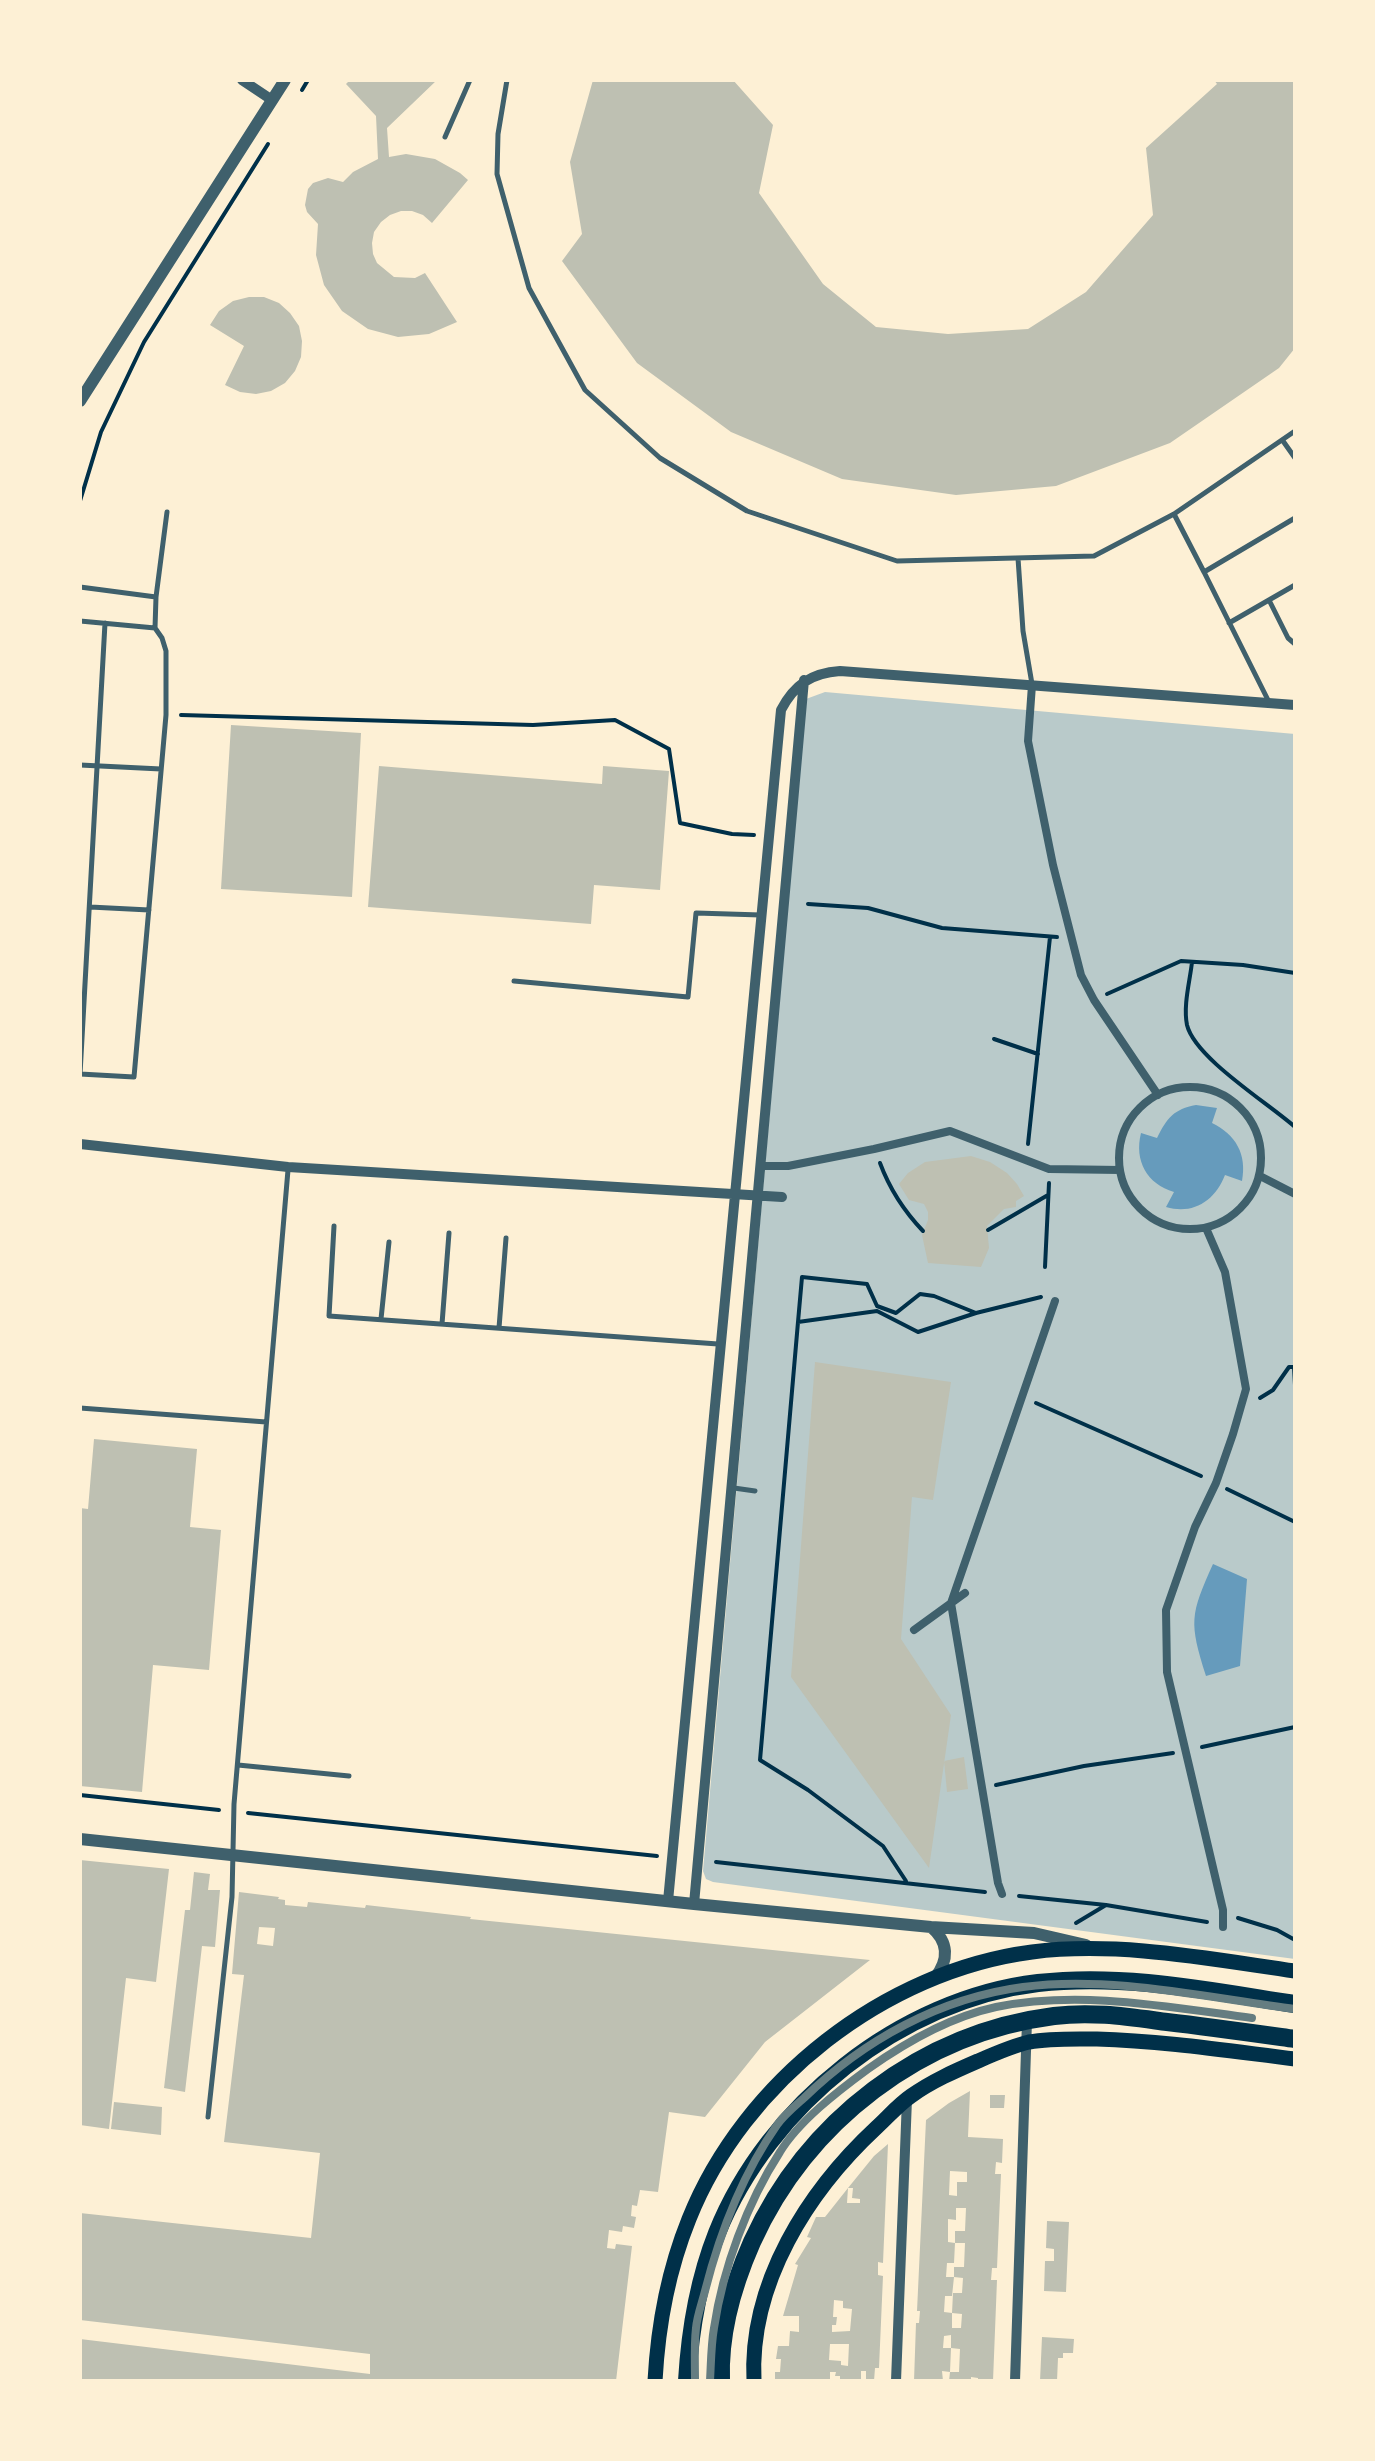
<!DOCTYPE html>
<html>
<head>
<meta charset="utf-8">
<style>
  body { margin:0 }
  #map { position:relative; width:1375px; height:2461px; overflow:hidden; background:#fdf0d5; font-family:"Work Sans",sans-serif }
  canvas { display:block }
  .frame { position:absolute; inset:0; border:82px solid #fdf0d5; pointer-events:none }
</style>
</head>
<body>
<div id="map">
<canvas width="1375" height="2461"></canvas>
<div class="frame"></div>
</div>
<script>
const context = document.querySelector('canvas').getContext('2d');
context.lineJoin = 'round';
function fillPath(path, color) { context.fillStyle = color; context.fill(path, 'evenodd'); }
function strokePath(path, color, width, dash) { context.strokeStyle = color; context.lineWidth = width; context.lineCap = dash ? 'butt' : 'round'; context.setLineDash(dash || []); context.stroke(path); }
const green = new Path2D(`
  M825 692 1295 734V1959L713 1882 706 1879 703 1871 806 699Z`);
const water = new Path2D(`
  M1196 1105 1217 1108 1212 1123C1236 1135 1247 1154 1242 1181L1225 1175C1215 1201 1193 1215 1166 1207L1174 1192C1147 1184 1134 1161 1141 1133L1157 1138C1167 1118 1174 1109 1196 1105Z
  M1213 1564 1247 1579 1240 1666 1206 1676C1189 1622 1190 1615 1213 1564Z`);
const building = new Path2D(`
  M350 80H437L387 128 389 157 406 154 435 159 460 173 468 180 432 223 423 215 412 211H401L390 215 381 222 374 232 372 243 373 254 377 263 394 277 415 278 425 273 457 322 429 334 398 337 368 329 342 311 324 285 316 255 318 224 307 212 305 205 308 189 313 183 328 178 343 182 353 172 378 159 376 116 346 84Z
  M593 80H733L773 125 759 193 823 284 876 327 948 334 1028 329 1086 292 1153 215 1146 148 1217 84 1214 80H1295V348L1279 368 1170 443 1056 486 956 495 842 479 731 432 637 363 562 261 582 234 570 162Z
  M249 297H264L279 303 290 313 299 326 302 341 301 357 295 371 285 383 271 391 256 394 240 392 225 385 244 346 210 325 219 311 233 301Z
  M231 725 361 733 352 897 221 889Z
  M379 766 602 784 603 766 669 771 660 890 594 885 591 924 368 907Z
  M971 1156 990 1162 1007 1173 1017 1184 1024 1196 1016 1201V1207L1004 1209 987 1226 989 1248 981 1267 928 1263 922 1235 928 1220V1212L924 1204 909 1200 899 1184 908 1173 925 1162Z
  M815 1362 951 1382 933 1500 912 1497 901 1639 951 1715 929 1868 791 1677Z
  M94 1439 197 1449 190 1527 221 1530 209 1670 153 1665 142 1792 80 1786V1508L88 1509Z
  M964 1757 968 1789 947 1792 944 1761Z
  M80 1860 169 1869 156 1982 126 1978 109 2129 80 2125Z
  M194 1872 210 1874 208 1890H220L215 1947 202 1946 185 2092 164 2088 185 1910H190Z
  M239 1892 279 1897 278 1899 285 1900V1905L307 1907 308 1902 365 1908 366 1905 471 1917 470 1919 870 1960 765 2042 705 2117 669 2112 658 2192 640 2190 637 2206 632 2205 631 2216 636 2217 634 2228 623 2226 622 2232 609 2230 607 2248 615 2249 616 2244 632 2246 616 2381H80V2339L370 2374V2354L80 2320V2213L311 2238 320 2153 224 2142 244 1975 232 1974ZM259 1927 275 1928 273 1946 257 1944Z
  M970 2091 968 2137 1003 2139 1002 2163 996 2162 995 2174H1001L997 2268H992L991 2280H997L993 2381H978V2378L971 2377V2381H949L950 2372H959L960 2349 951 2348V2335L944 2336 943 2348H951L950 2372 942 2371 943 2381H914L916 2323H919L920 2311H917L926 2120 949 2103ZM950 2171 967 2172V2182H957V2196L949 2195ZM956 2208H966L965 2231H955V2243H965L964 2267H954V2277L963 2278 962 2293H953L952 2313 962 2314 961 2328H952V2313L944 2312 945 2296H952L954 2277H946L947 2263H954L955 2243 948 2242V2219L956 2220Z
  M990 2095H1005L1004 2108H990Z
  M114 2102 162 2107 161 2135 111 2129Z
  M888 2144 883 2263 878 2262V2275L883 2276 879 2368H875L874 2381H866V2371H861V2381L840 2379V2376H835L836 2372H830V2381H775V2372H780L781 2359H776L778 2346H789L790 2331 799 2332V2316H783L798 2265 795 2264 811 2238 807 2237 816 2217H825L848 2188 847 2203H860V2199L852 2198 853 2188H848L874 2156ZM834 2300 843 2301V2308L852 2309 850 2331 832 2332V2325H836L837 2317H833ZM830 2344H849L848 2366 841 2365V2361L829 2360Z
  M1047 2221 1069 2222 1066 2292 1044 2291 1045 2261H1054V2249L1046 2248Z
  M1042 2337 1074 2339 1073 2353H1063V2358H1058L1057 2381H1040Z`);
const path = new Path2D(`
  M302 90 308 80
  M80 501 101 432 144 342 268 144
  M181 715 533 725 615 720 669 749 680 823 732 834 754 835
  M808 904 868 908 942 928 1057 937
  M1192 962C1190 981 1183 1005 1187 1025 1195 1058 1268 1103 1295 1127
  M1107 994 1181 961 1243 965 1295 973
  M994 1039 1038 1054
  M1028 1144 1050 937
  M880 1163C890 1190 903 1210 923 1231
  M988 1230 1048 1195
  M1045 1267 1049 1183
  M798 1322 802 1277 867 1284 877 1306 896 1313 920 1294 934 1296 976 1313
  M1260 1398 1273 1390 1289 1367H1294L1295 1385
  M1036 1403 1201 1476
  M1227 1489 1295 1522
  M1202 1747 1295 1727
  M996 1785 1084 1766 1173 1753
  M80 1795 219 1810
  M248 1813 657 1856
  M716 1862 985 1892
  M906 1881 883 1846 808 1790 760 1760 798 1322 877 1311 918 1332 976 1313 1041 1297
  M1019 1896 1106 1905 1207 1922
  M1238 1918 1277 1930 1295 1940
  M1076 1923 1106 1905`);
const service = new Path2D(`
  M507 80 498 134 497 174 529 288 585 390 660 458 747 511 897 561 1094 556 1174 514
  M445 137 470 80
  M1283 441 1295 458
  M1018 558 1023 631 1032 684
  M1204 572 1174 514 1295 431
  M80 587 156 597
  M1269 600 1288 638 1295 644
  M80 621 155 628
  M1229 623 1295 585
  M1268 700 1204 572 1295 518
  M80 765 161 769
  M90 907 149 910
  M514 981 688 997 696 913 761 915
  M80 1074 134 1077 166 715V651L162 638 155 628 156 597 167 512
  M80 1074 105 623
  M334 1226 329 1316 718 1344
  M381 1319 389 1242
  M442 1324 449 1233
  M499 1328 506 1238
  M80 1408 266 1422
  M734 1488 755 1491
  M238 1765 349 1776
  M208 2117 232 1897 234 1804 288 1170`);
const pedestrian = new Path2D(`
  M1032 685 1028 741 1053 865 1081 975 1094 1000 1158 1095
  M1119 1158a71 71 0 1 1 142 0a71 71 0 1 1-142 0Z
  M760 1166H788L874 1149 950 1131 1049 1169 1120 1170
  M1260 1176 1295 1194
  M1206 1228 1225 1272 1246 1389 1233 1434 1216 1483 1195 1527 1166 1610 1167 1672 1223 1910V1927
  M914 1630 965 1593
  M1002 1894 998 1883 951 1603 1055 1301`);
const minor = new Path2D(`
  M242 80 272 100
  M80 1144 288 1167 782 1197
  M668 1901 781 710C794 685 811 673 840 671L1295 705
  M694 1904 804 680
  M896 2381 907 2099
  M1015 2381 1027 2021`);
const tertiary = new Path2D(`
  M80 401 285 80
  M80 1839 694 1904 931 1927 1034 1933 1086 1945
  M931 1927C949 1942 949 1960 935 1978`);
const secondary = new Path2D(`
  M655 2381C658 2325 668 2271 689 2219 744 2081 885 1971 1032 1952 1118 1941 1210 1959 1295 1971
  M754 2381C749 2283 808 2191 877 2127 888 2117 898 2105 911 2096 932 2081 955 2071 978 2061 994 2054 1012 2046 1029 2042 1051 2038 1075 2039 1097 2039 1164 2041 1229 2051 1295 2059`);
const primary = new Path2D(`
  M687 2381C690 2330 698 2281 717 2233 768 2105 901 1999 1038 1983 1124 1973 1210 1991 1295 2004
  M721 2381C719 2333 733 2285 752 2242 807 2121 921 2033 1054 2016 1093 2011 1129 2017 1167 2022 1210 2027 1252 2033 1295 2039`);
const rail = new Path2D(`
  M695 2381C695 2364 694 2345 696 2328 697 2316 702 2303 705 2291 720 2232 742 2175 777 2125 784 2115 795 2106 804 2098 864 2040 940 1998 1023 1987 1110 1975 1209 1998 1295 2009
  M710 2381C711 2364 711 2345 714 2328 723 2268 747 2203 780 2152 799 2121 838 2091 868 2069 906 2042 950 2017 996 2007 1081 1990 1168 2007 1252 2018`);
fillPath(green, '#b9caca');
fillPath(water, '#669bbc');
fillPath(building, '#bec0b2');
strokePath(path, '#003049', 4);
strokePath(service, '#3f606c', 5);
strokePath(pedestrian, '#3f606c', 8);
strokePath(minor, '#3f606c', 10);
strokePath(tertiary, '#3f606c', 12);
strokePath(secondary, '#003049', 15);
strokePath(primary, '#003049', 18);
strokePath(rail, '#657d81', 8);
</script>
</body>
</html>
